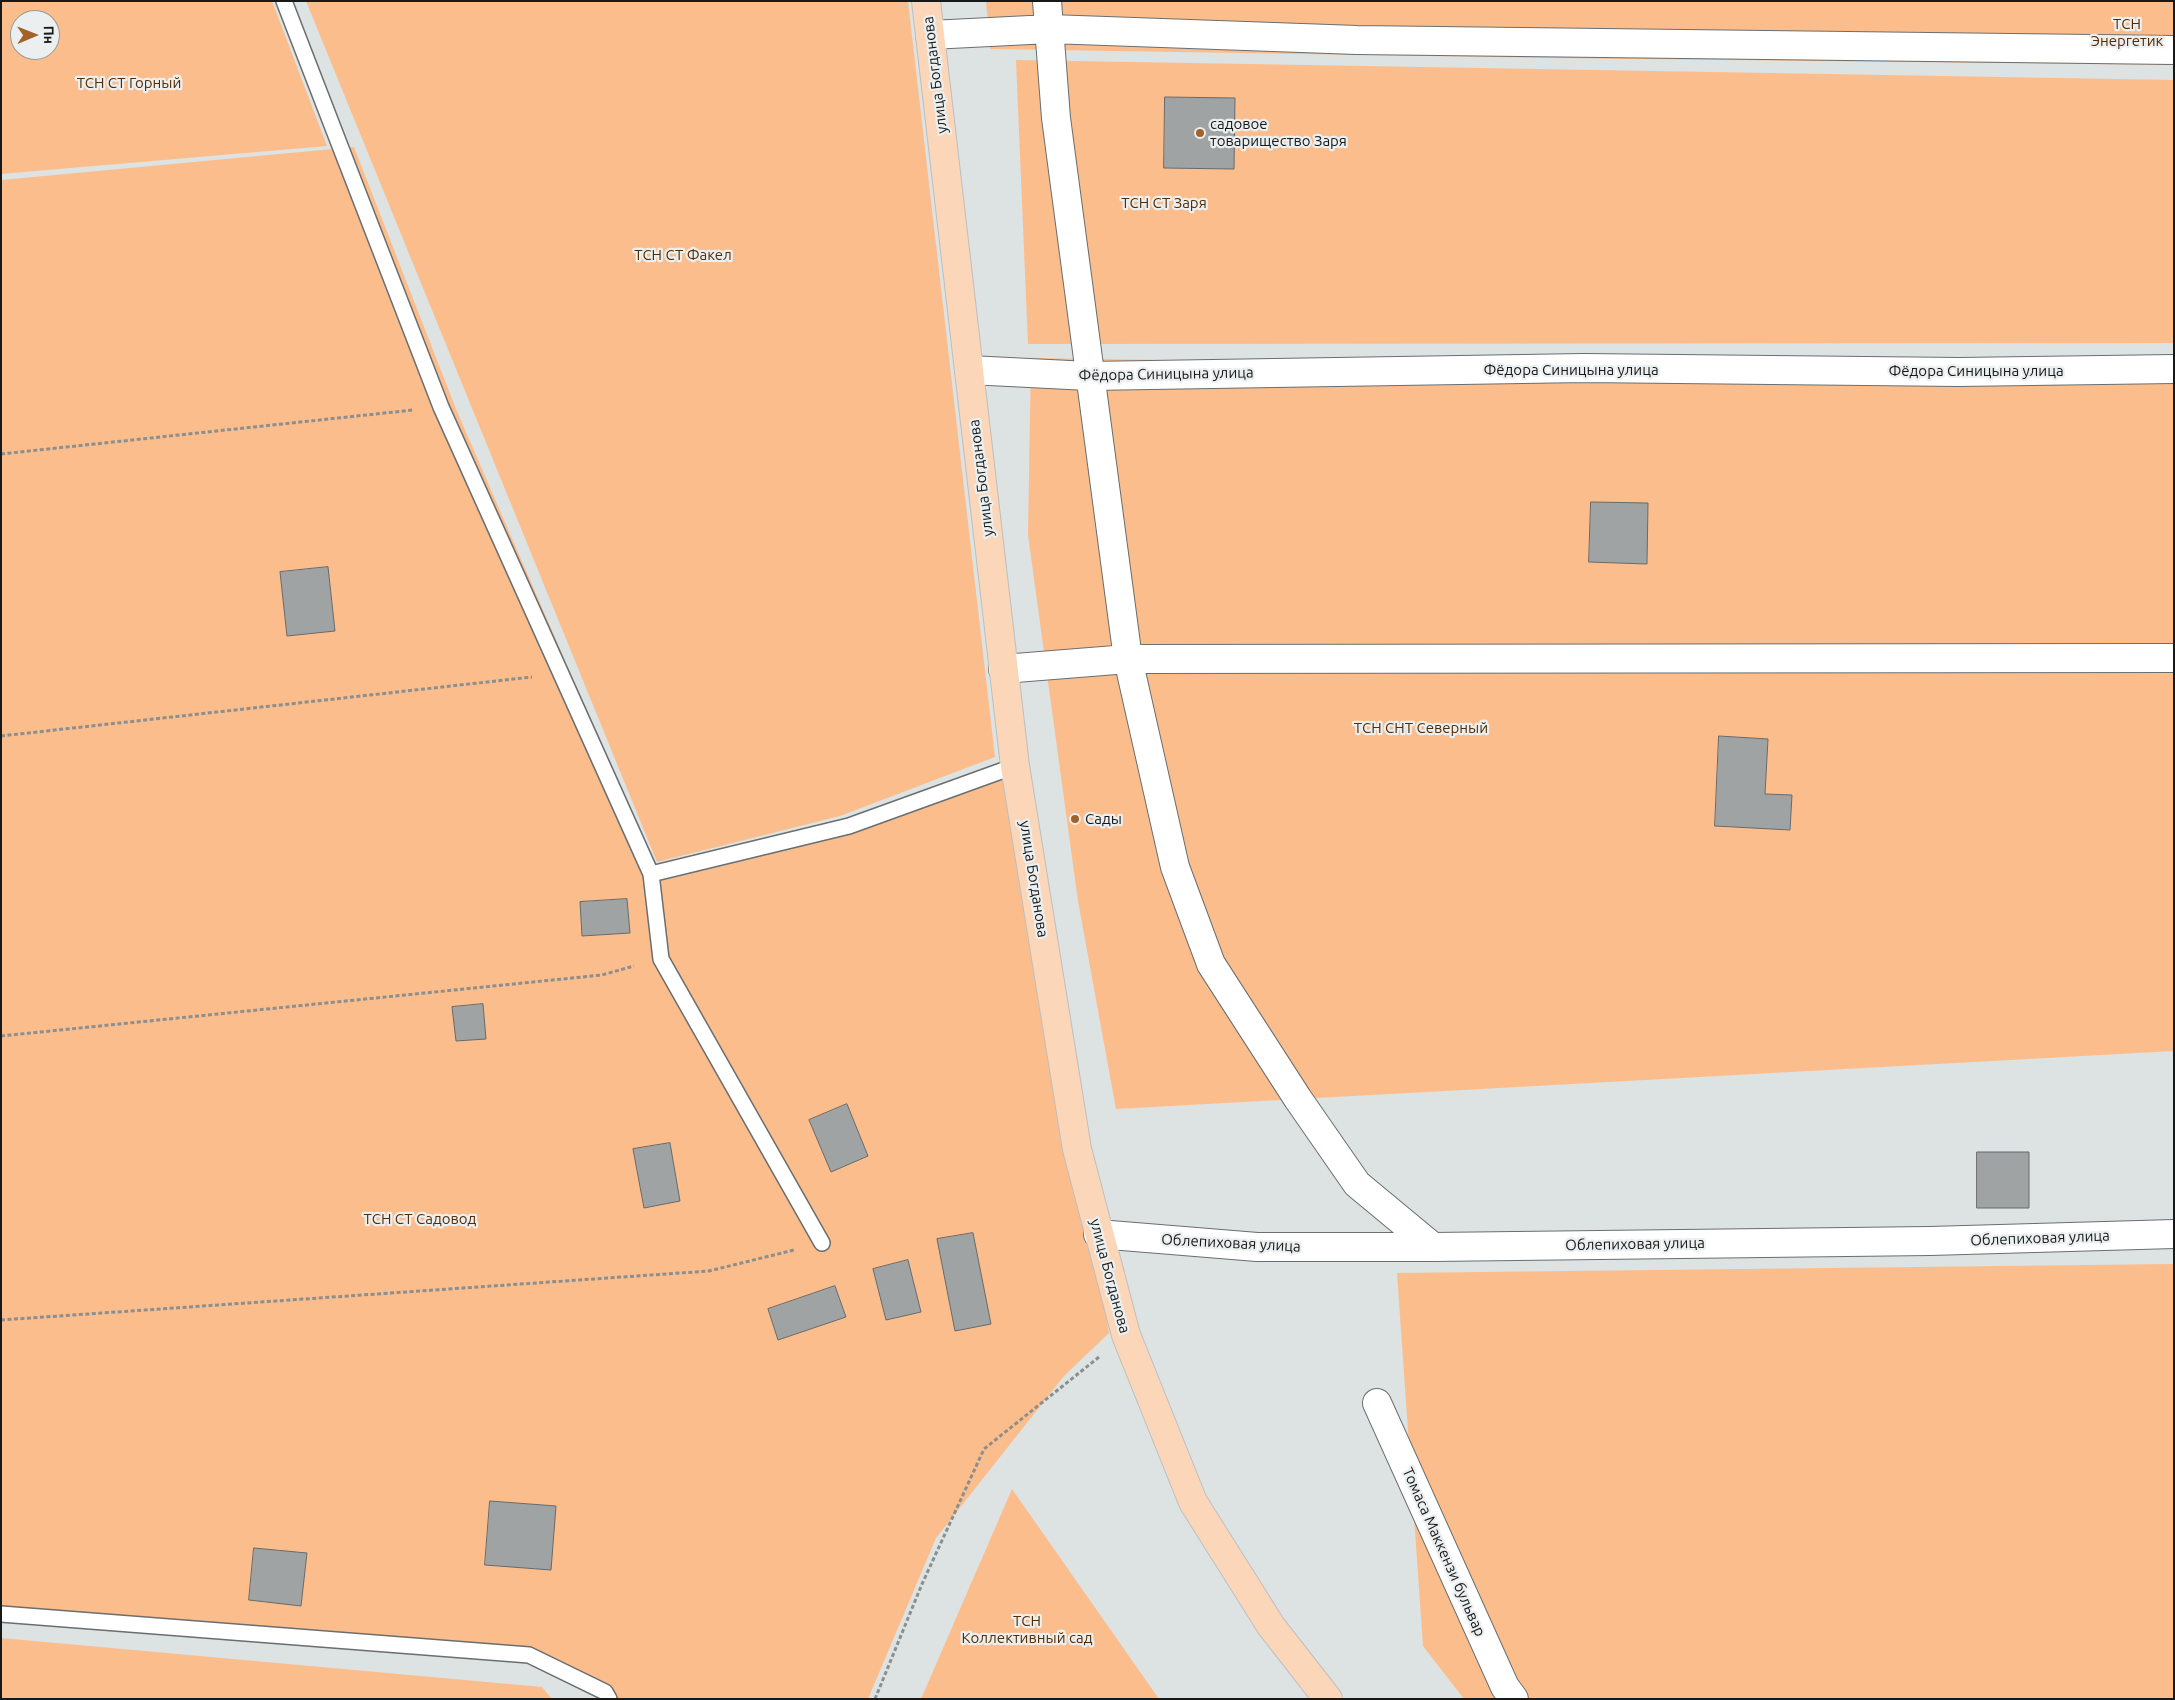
<!DOCTYPE html>
<html>
<head>
<meta charset="utf-8">
<style>
  body { margin:0 }
  #map { position:relative; width:2175px; height:1700px; overflow:hidden; background:#dde2e3; font-family:Ubuntu,sans-serif }
  canvas { display:block }
  .frame { position:absolute; inset:0; border:2px solid #171919; pointer-events:none }
  .north { position:absolute; left:10px; top:10px; width:50px; height:50px; box-sizing:border-box; background:#ebeff0; border:1px solid #96999a; border-radius:50%; rotate:89deg; font-size:14px; font-weight:700; line-height:20px; text-align:center; color:#171919 }
  .north::after { content:''; display:block; margin:auto; width:18px; height:22px; background:#a2632b; clip-path:polygon(50% 0,100% 100%,50% 72%,0 100%) }
</style>
</head>
<body>
<div id="map">
<canvas width="2175" height="1700"></canvas>
<div class="frame"></div>
<div class="north">Пн</div>
</div>
<script>
const context = document.querySelector('canvas').getContext('2d');
context.lineJoin = 'round';
function fillPath(path, color) { context.fillStyle = color; context.fill(path, 'evenodd'); }
function strokePath(path, color, width, dash) { context.strokeStyle = color; context.lineWidth = width; context.lineCap = dash ? 'butt' : 'round'; context.setLineDash(dash || []); context.stroke(path); }
function label(font, color, halo, rows, align = 'center') {
  context.font = font + ' Ubuntu,sans-serif'; context.lineWidth = 4.5; context.setLineDash([]); context.textBaseline = 'middle'; context.strokeStyle = halo; context.fillStyle = color; for (const [text, x, y, turn = 0] of rows) {
    context.save(); context.translate(x, y); context.rotate((+turn || 0) * Math.PI / 180); context.textAlign = isNaN(turn) ? turn : align; if (halo) context.strokeText(text, 0, 0); context.fillText(text, 0, 0); context.restore();
  }
}
const green = new Path2D(`
  M1 1H272L327 146 1 174ZM20 20H50V50H20Z
  M306 1H908L995 757 840 816 657 862Z
  M986 1H2174V65L1553 58 990 49Z
  M1016 60 2174 80V343L1028 344Z
  M354 147 456 409 624 797 664 880 851 834 1005 779 1109 1333 1064 1376 936 1538 868 1699H616L608 1684 519 1647 1 1606V180Z
  M1031 358 2174 375V1051L1116 1109 1078 901 1028 535Z
  M2174 1264V1699H1464L1423 1646 1397 1273Z
  M1012 1489 1159 1699H921Z
  M1 1638 542 1687 552 1699H1Z`);
const building = new Path2D(`
  M1165 97 1235 98 1234 169 1164 168Z
  M1591 502 1648 503 1647 564 1589 562Z
  M328 567 335 631 287 636 280 572Z
  M1719 736 1768 739 1765 794 1792 795 1790 830 1715 826Z
  M627 899 630 933 582 936 580 902Z
  M483 1004 486 1039 456 1041 452 1007Z
  M847 1104 868 1156 831 1172 809 1120Z
  M670 1143 680 1201 644 1208 633 1149Z
  M1977 1152H2029V1208H1977Z
  M973 1233 991 1324 955 1331 937 1239Z
  M908 1260 921 1312 886 1320 873 1269Z
  M835 1286 846 1317 778 1340 768 1309Z
  M490 1501 556 1506 551 1570 485 1565Z
  M254 1548 307 1553 301 1606 249 1600Z`);
const path = new Path2D(`
  M1 454 413 410
  M1 736 532 677
  M1 1036 602 975 634 966
  M1 1320 709 1271 794 1250
  M875 1699 922 1584 984 1449 1099 1357`);
const service = new Path2D(`
  M284 1 441 407 651 874 661 959 822 1243
  M651 874 849 826 1015 766
  M1 1614 529 1655 605 1692 609 1699`);
const minor = new Path2D(`
  M1047 1 1056 118 1128 659 1175 867 1211 964 1298 1099 1357 1184 1433 1247
  M930 35 1050 29 1357 40 2174 50
  M969 370 1089 376 1584 368 1959 372 2174 369
  M1003 669 1128 659 2174 658
  M1098 1234 1257 1247H1433L1930 1241 2174 1234
  M1377 1403 1505 1687 1514 1699`);
const primary = new Path2D(`
  M926 1 1015 766 1077 1149 1126 1335 1193 1502 1271 1626 1328 1699`);
const markers = [
  [1200,133,5,"#a2632b"],
  [1075,819,5,"#a2632b"]
];
const parkNames = [
  ["ТСН",2127,24],
  ["Энергетик",2127,41],
  ["ТСН СТ Горный",129,83],
  ["ТСН СТ Заря",1164,203],
  ["ТСН СТ Факел",683,255],
  ["ТСН СНТ Северный",1421,728],
  ["ТСН СТ Садовод",420,1219],
  ["ТСН",1027,1621],
  ["Коллективный сад",1027,1638]
];
const streetNames = [
  ["улица Богданова",935,75,-97],
  ["Фёдора Синицына улица",1571,370],
  ["Фёдора Синицына улица",1976,371],
  ["Фёдора Синицына улица",1166,374,-1],
  ["улица Богданова",981,478,-97],
  ["улица Богданова",1034,879,81],
  ["Облепиховая улица",2040,1238,-2],
  ["Облепиховая улица",1231,1243,3],
  ["Облепиховая улица",1635,1244,-1],
  ["улица Богданова",1110,1276,75],
  ["Томаса Маккензи бульвар",1444,1552,66]
];
const poiNames = [
  ["садовое",1210,124],
  ["товарищество Заря",1210,141],
  ["Сады",1085,819]
];
fillPath(green, '#fcbd8c');
fillPath(building, '#9fa3a4');
strokePath(building, '#676b6c', 1);
strokePath(service, '#6a6e6f', 18);
strokePath(minor, '#6a6e6f', 30);
strokePath(primary, '#bebfbf', 30);
strokePath(path, '#8b8f8f', 3, [4, 2.5]);
strokePath(service, '#fff', 15);
strokePath(minor, '#fff', 28);
strokePath(primary, '#fbd6b9', 28);
for (const [x, y, r, color] of markers) { const dot = new Path2D(); dot.arc(x, y, r, 0, 2 * Math.PI); context.fillStyle = color; context.fill(dot); strokePath(dot, '#ebeff0', 2); }
label('15px', '#562d03', '#ebeff0', parkNames);
label('15px', '#171919', '#ebeff0', streetNames);
label('15px', '#171919', '#ebeff0', poiNames, 'left');
</script>
</body>
</html>
